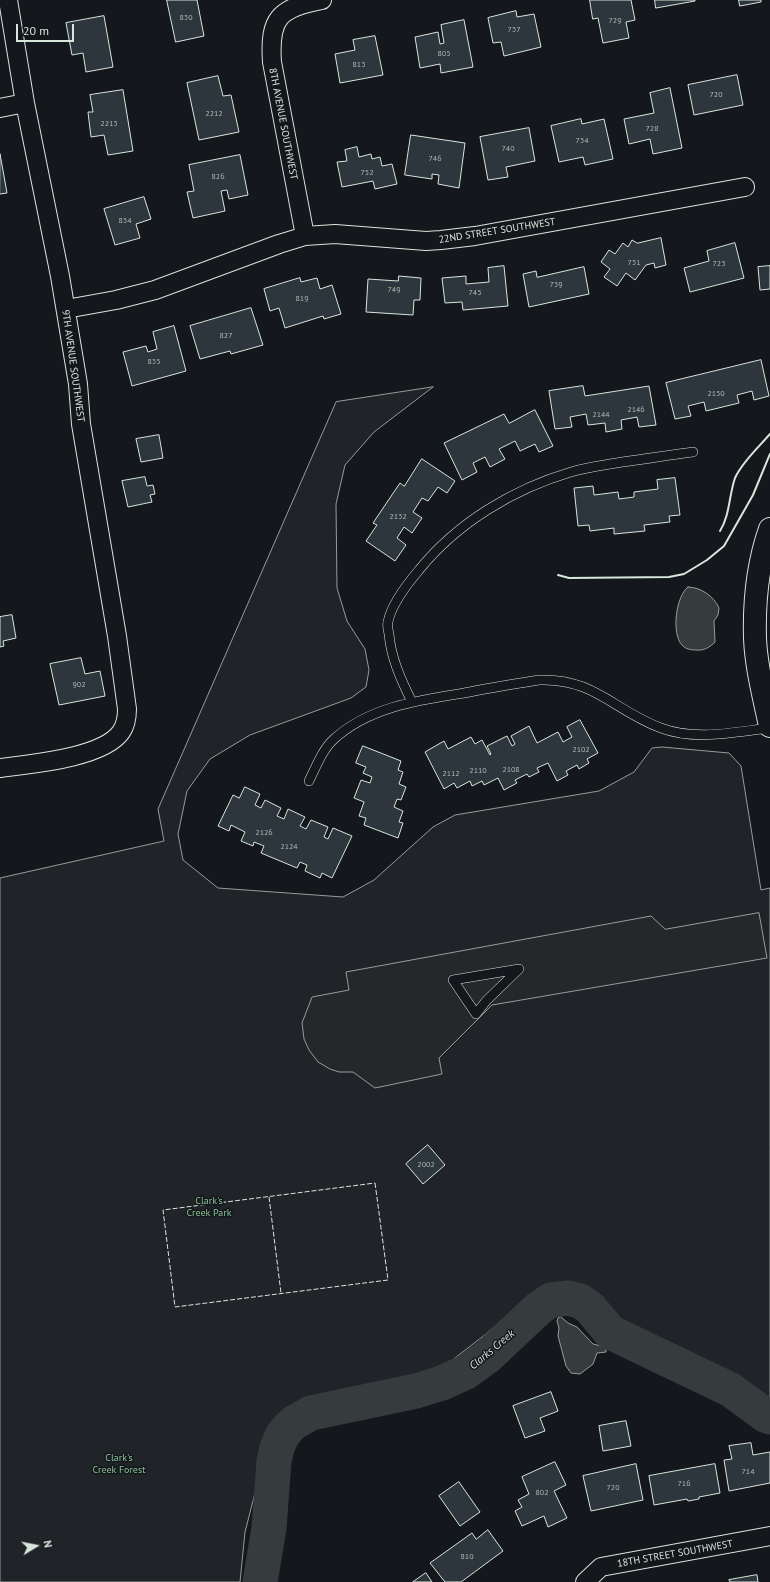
<!DOCTYPE html>
<html>
<head>
<meta charset="utf-8">
<style>
  body { margin:0 }
  #map { position:relative; width:770px; height:1582px; overflow:hidden; background:#14181c; font-family:"PT Sans",sans-serif }
  canvas { display:block }
  .north { position:absolute; left:16px; top:1526px; width:40px; height:40px; -webkit-text-stroke:3px #14181c; paint-order:stroke; rotate:80deg; font-size:11px; font-weight:700; line-height:16px; text-align:center; color:#d8e6dc }
  .north::after { content:''; display:block; margin:auto; width:14px; height:18px; background:#d8e6dc; clip-path:polygon(50% 0,100% 100%,50% 72%,0 100%) }
  .scale { position:absolute; left:16px; top:24px; width:58px; height:18px; box-sizing:border-box; border:2px solid #d8e6dc; border-top:0; padding-left:5px; font-size:12px; line-height:14px; white-space:nowrap; color:#d8e6dc; -webkit-text-stroke:3px #14181c; paint-order:stroke }
</style>
</head>
<body>
<div id="map">
<canvas width="770" height="1582"></canvas>
<div class="north">N</div>
<div class="scale">20 m</div>
</div>
<script>
const context = document.querySelector('canvas').getContext('2d');
context.lineJoin = 'round';
function fillPath(path, color) { context.fillStyle = color; context.fill(path, 'evenodd'); }
function strokePath(path, color, width, dash) { context.strokeStyle = color; context.lineWidth = width; context.lineCap = dash ? 'butt' : 'round'; context.setLineDash(dash || []); context.stroke(path); }
function label(font, color, halo, rows, align = 'center') {
  context.font = font + ' "PT Sans",sans-serif'; context.lineWidth = 3; context.setLineDash([]); context.textBaseline = 'middle'; context.strokeStyle = halo; context.fillStyle = color; for (const [text, x, y, turn = 0] of rows) {
    context.save(); context.translate(x, y); context.rotate((+turn || 0) * Math.PI / 180); context.textAlign = isNaN(turn) ? turn : align; if (halo) context.strokeText(text, 0, 0); context.fillText(text, 0, 0); context.restore();
  }
}
const green = new Path2D(`
  M433 387 374 432 345 465 336 504 337 588 347 621 365 649 369 670 366 687 351 698 250 735 210 759 187 791 178 834 183 860 218 888 343 897 374 880 433 827 455 815 599 791 634 772 652 748 662 747 729 753 741 766 761 890 770 888V1407L731 1380 623 1331 610 1322 593 1300 583 1291 576 1287 559 1285 547 1288 519 1305 486 1334 451 1361 432 1374 370 1390 311 1402 286 1416 269 1440 265 1454 245 1532 240 1582H0V878L164 841 158 809 336 402Z`);
const parking = new Path2D(`
  M759 913 767 958 492 1005 439 1058 442 1074 375 1088 353 1072H339L330 1069 318 1062 309 1050 304 1039 302 1023 312 997 349 990 346 972 651 916 665 929Z`);
const water = new Path2D(`
  M688 587C700 587 714 596 719 608L718 615 714 621 715 642C710 647 704 651 696 650 691 650 685 649 682 645 671 633 676 596 688 587Z
  M561 1317 568 1323 577 1327 593 1344 606 1347V1352L597 1353 593 1364 580 1374 571 1373 566 1366 558 1336 559 1328 557 1321 558 1318Z`);
const river = new Path2D(`
  M260 1582 269 1528 274 1461 277 1448 282 1436 289 1427 295 1422 311 1413 416 1391 442 1383 466 1372 488 1356 539 1308 551 1300 568 1298 580 1301 590 1308 610 1332 731 1390 765 1415 770 1417`);
const building = new Path2D(`
  M167 0H197L204 36 176 42Z
  M590 0H631L635 20 626 22 629 38 603 43 598 18 593 19Z
  M655 0H695V1L656 8Z
  M739 0H761V2L740 6Z
  M516 11 517 17 534 14 541 47 504 56 501 42 493 43 488 18Z
  M104 16 113 67 86 72 83 53 72 55 66 23Z
  M464 20 473 67 441 73 440 64 420 68 415 37 438 32 440 44 444 43 441 25Z
  M375 36 383 75 340 83 335 54 355 50 353 40Z
  M737 75 743 105 694 115 688 85Z
  M218 76 223 96 231 95 239 132 199 140 187 83Z
  M670 88 682 148 653 154 650 139 629 144 624 119 654 113 650 93Z
  M123 90 133 151 108 155 104 135 91 137 88 112H93L90 95Z
  M581 119 582 124 604 119 613 159 585 165 583 157 559 162 551 126Z
  M529 128 535 161 506 167 508 177 488 180 480 137Z
  M411 135 465 143 459 188 438 184 439 175 432 174V179L405 175Z
  M357 147 359 157 371 154 372 159 380 157 382 166 392 164 397 184 375 189 373 181 342 187 337 162 347 161 345 150Z
  M0 154 7 193 0 194Z
  M240 155 248 195 229 199 227 190 221 191 225 211 193 218 187 192 194 191 189 165Z
  M144 197 151 219 136 224 140 238 115 245 104 209Z
  M661 238 666 265 655 268 654 263 646 265 635 280 626 273 617 286 604 277 610 269 601 262 609 250 615 254 623 243 628 247 632 240 637 243Z
  M735 243 744 278 690 292 684 268 709 261 707 251Z
  M504 266 508 306 463 310 462 302 445 303 442 278 466 276V284L489 282 488 268Z
  M770 266V289L760 290 758 267Z
  M584 267 589 294 529 307 523 274 536 271 537 277Z
  M399 276 421 278 420 300H414L413 315 366 312 368 279 398 281Z
  M300 278 301 282 317 278 320 289 332 285 341 314 324 319 323 316 285 328 279 308 270 311 264 289Z
  M251 308 263 345 231 354 230 351 200 359 190 326Z
  M174 326 186 371 132 386 123 352 146 346 148 352 157 349 153 332Z
  M761 360 769 396 754 400 752 391 737 395 739 403 706 411 704 402 688 406 691 416 675 419 666 383Z
  M583 386 585 396 649 386 656 425 639 427 637 417 621 420 622 429 606 432 605 423 588 425 586 414 570 417 572 427 555 429 549 391Z
  M535 410 553 446 539 452 535 444 520 451 515 441 499 449 505 459 490 467 485 457 473 463 477 472 462 480 444 443 504 414 509 423Z
  M159 435 163 458 141 462 136 439Z
  M422 459 455 481 447 493 438 487 428 501 422 498 413 512 422 518 412 533 404 527 397 538 406 545 395 561 366 541 377 525 373 523 400 483 404 486Z
  M145 477 147 486 153 485 155 494 150 495 152 502 128 507 122 481Z
  M675 478 680 515 669 516 670 522 644 525 645 531 614 534V528L590 531 589 525 578 526 574 488 593 486 594 495 618 492 619 499 634 497V492L658 489 657 480Z
  M12 615 16 638 3 641 4 646 0 647V617Z
  M81 658 85 674 100 671 105 696 59 705 50 664Z
  M580 720 598 753 587 759 589 763 579 769 577 765 566 771 568 775 557 781 548 763 537 768 539 772 529 777 527 774 515 780 517 783 504 790 498 778 484 785 482 781 472 786 470 781 457 788 454 783 444 789 425 752 444 741 448 749 471 737 475 744 482 740 490 755 491 754 487 746 507 736 512 746 515 744 511 736 529 726 537 743 558 732 563 742 572 737 567 727Z
  M363 746 401 761 398 770 403 772 399 784 406 787 401 800 397 799 394 807 403 811 399 822 403 823 398 838 364 825 366 818 359 816 364 802 354 798 361 780 370 783 372 777 363 773 366 767 356 763Z
  M245 787 260 794 255 805 261 808 265 800 281 808 277 816 284 819 288 809 305 817 300 826 306 829 311 820 328 827 324 837 328 839 333 828 352 836 332 878 322 873 320 878 305 871 307 865 300 862 297 868 261 853 264 846 254 842 253 846 241 841 245 832 231 825 229 831 218 826 233 795 239 798Z
  M428 1145 445 1165 423 1184 406 1164Z
  M551 1392 558 1411 540 1418 545 1431 525 1438 513 1406Z
  M626 1421 631 1446 603 1451 599 1426Z
  M751 1443 753 1455 770 1452V1483L729 1491 724 1460 732 1459 729 1446Z
  M555 1462 566 1485 554 1491 567 1518 548 1527 544 1516 522 1526 515 1511 522 1507 518 1500 529 1494 522 1477Z
  M636 1464 643 1500 591 1511 583 1476Z
  M715 1464 720 1493 699 1497V1499L688 1501 687 1499 654 1505 649 1476Z
  M459 1482 480 1512 460 1526 439 1496Z
  M488 1530 503 1551 461 1582H445L430 1563 472 1533 476 1539Z
  M426 1573 432 1582H413Z
  M757 1575 758 1582H730L729 1580Z`);
const lane = new Path2D(`
  M412 702C401 680 391 658 389 634 388 630 387 625 388 622 391 605 408 583 419 570 457 523 513 489 571 472 587 467 605 465 622 462 646 459 669 455 693 452
  M309 781C316 767 322 750 334 739 369 707 419 700 464 693 489 688 514 684 539 680 595 678 614 711 661 728 695 741 735 732 770 728
  M519 969 486 1001 476 1014 453 980Z`);
const street = new Path2D(`
  M0 108 25 103
  M305 236 272 62C269 18 279 8 322 0
  M66 309 116 300 155 290 279 244 305 236 335 234 426 241 441 240 475 236 745 187
  M0 768C30 764 103 758 121 732 126 725 127 717 127 709L117 636 81 424 78 384 60 276 25 103 8 0
  M585 1582 601 1567 770 1536`);
const secondary = new Path2D(`
  M770 529C758 563 754 602 755 638 756 667 764 697 770 726`);
const fence = new Path2D(`
  M375 1183 388 1280 175 1307 163 1210Z
  M269 1197 281 1293`);
const wall = new Path2D(`
  M720 531C730 515 729 495 735 478 742 462 759 447 770 434
  M558 575 569 578 669 577 684 574 707 560 724 546 753 495 770 454`);
const numberNames = [
  ["830",186,18],
  ["729",615,21],
  ["737",514,30],
  ["805",444,54],
  ["813",359,65],
  ["720",716,95],
  ["2212",214,114],
  ["2213",109,124],
  ["728",652,129],
  ["734",582,141],
  ["740",508,149],
  ["746",435,159],
  ["752",367,173],
  ["826",218,177],
  ["834",125,221],
  ["731",634,263],
  ["723",719,264],
  ["739",556,285],
  ["749",394,290],
  ["745",475,293],
  ["819",302,299],
  ["827",226,336],
  ["835",154,362],
  ["2150",716,394],
  ["2146",636,410],
  ["2144",601,415],
  ["2132",398,517],
  ["902",79,685],
  ["2102",581,750],
  ["2108",511,770],
  ["2110",478,771],
  ["2112",451,774],
  ["2126",264,833],
  ["2124",289,847],
  ["2002",426,1165],
  ["714",748,1472],
  ["716",684,1484],
  ["720",613,1488],
  ["802",542,1493],
  ["810",467,1557]
];
const streetNames = [
  ["8TH AVENUE SOUTHWEST",283,124,79],
  ["22ND STREET SOUTHWEST",497,231,-9],
  ["9TH AVENUE SOUTHWEST",73,366,82],
  ["18TH STREET SOUTHWEST",675,1554,-10]
];
const parkNames = [
  ["Clark's",209,1201],
  ["Creek Park",209,1213],
  ["Clark's",119,1458],
  ["Creek Forest",119,1470]
];
const waterNames = [
  ["Clarks Creek",492,1350,-40]
];
fillPath(green, '#202428');
strokePath(green, '#939e99', 1);
fillPath(parking, '#24282b');
strokePath(parking, '#939e99', 1);
fillPath(water, '#363b3e');
strokePath(water, '#939e99', 1);
strokePath(river, '#363b3e', 35);
fillPath(building, '#2c363c');
strokePath(building, '#d8e6dc', 1);
strokePath(lane, '#d8e6dc', 10);
strokePath(street, '#d8e6dc', 20);
strokePath(secondary, '#d8e6dc', 24);
strokePath(lane, '#14181c', 9);
strokePath(street, '#14181c', 18);
strokePath(secondary, '#14181c', 22);
strokePath(fence, '#d8e6dc', 1, [5, 2]);
strokePath(wall, '#d8e6dc', 2);
label('8px', '#adbab4', null, numberNames);
label('10px', '#d8e6dc', '#14181c', streetNames);
label('10px', '#8ac095', '#14181c', parkNames);
label('italic 11px', '#d8e6dc', '#14181c', waterNames);
</script>
</body>
</html>
